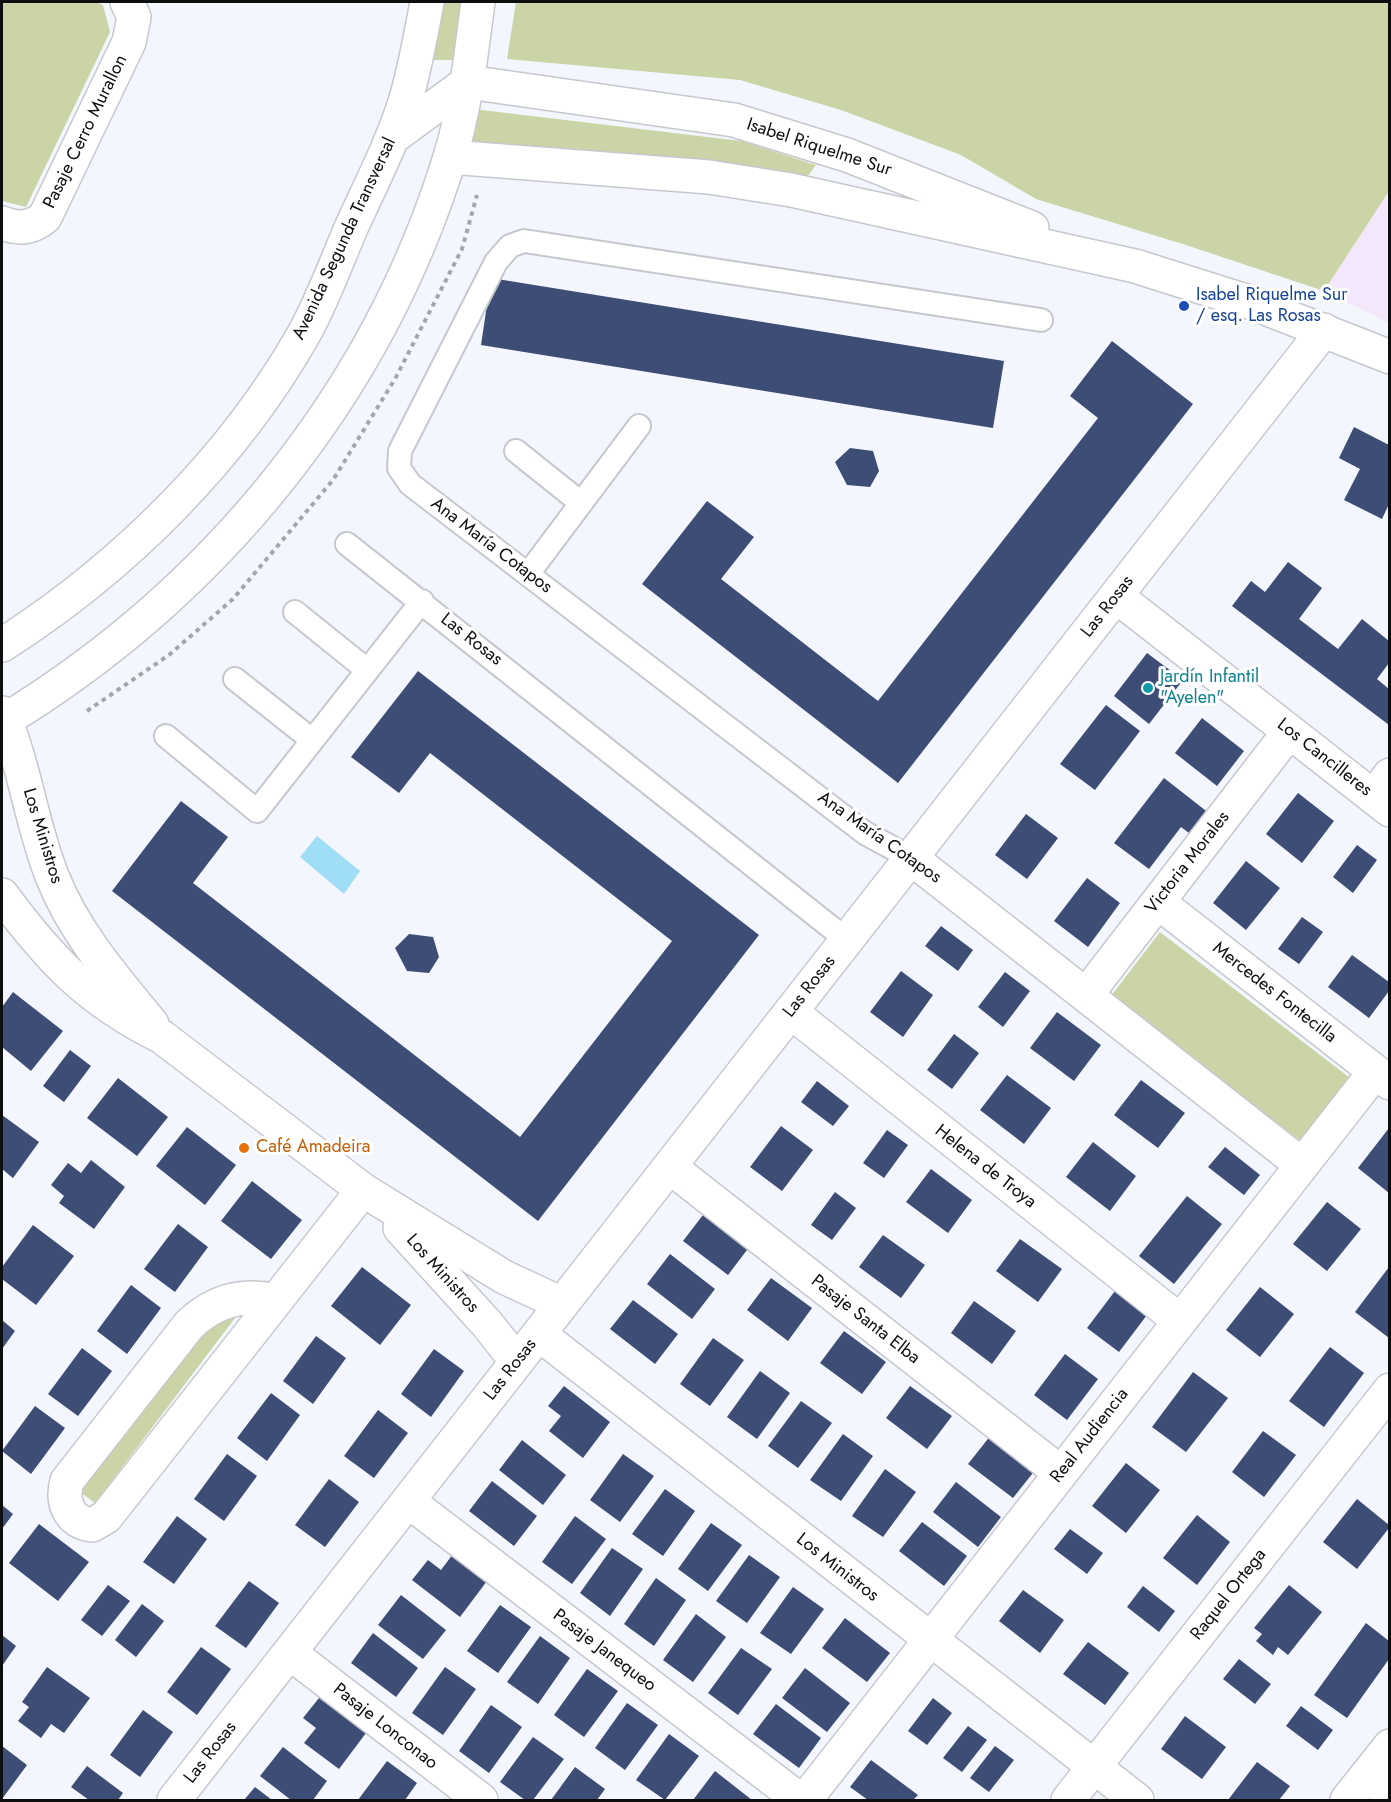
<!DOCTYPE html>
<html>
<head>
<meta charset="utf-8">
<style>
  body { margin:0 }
  #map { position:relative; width:1391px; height:1802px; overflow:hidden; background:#f4f6fd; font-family:Jost,sans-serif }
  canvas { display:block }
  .frame { position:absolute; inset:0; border:3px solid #0d0e10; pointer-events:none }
</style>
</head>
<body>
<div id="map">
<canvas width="1391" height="1802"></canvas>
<div class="frame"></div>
</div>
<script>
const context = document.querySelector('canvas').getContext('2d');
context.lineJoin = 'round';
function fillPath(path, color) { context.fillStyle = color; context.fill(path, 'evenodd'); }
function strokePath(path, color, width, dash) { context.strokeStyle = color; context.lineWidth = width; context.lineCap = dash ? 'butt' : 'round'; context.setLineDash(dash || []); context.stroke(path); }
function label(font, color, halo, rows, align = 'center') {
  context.font = font + ' Jost,sans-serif'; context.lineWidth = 6; context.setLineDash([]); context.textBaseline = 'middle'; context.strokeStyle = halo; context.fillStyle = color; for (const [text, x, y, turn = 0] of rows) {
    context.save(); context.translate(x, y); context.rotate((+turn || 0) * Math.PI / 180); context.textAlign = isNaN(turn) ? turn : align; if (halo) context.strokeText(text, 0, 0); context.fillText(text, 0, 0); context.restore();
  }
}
const commercial = new Path2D(`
  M1389 191V323L1324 291Z`);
const green = new Path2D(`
  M2 2H96L103 5 110 32 26 207 2 201Z
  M440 2H461L454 60H431Z
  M516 2H1389V191L1324 291 1186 245 1036 199 961 155 841 110 740 80 507 59Z
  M473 109 741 141 816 165 799 188 469 145Z
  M1160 932 1354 1081 1306 1145 1111 996Z
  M238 1314 95 1503 80 1492 209 1321Z`);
const water = new Path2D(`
  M317 836 360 871 344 894 300 857Z`);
const building = new Path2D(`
  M491 278 1004 361 993 428 481 345Z
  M1112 341 1193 404 898 783 642 584 707 501 754 537 721 579 878 701 1098 418 1070 396Z
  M1354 427 1389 445V504L1382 519 1344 500 1360 469 1339 458Z
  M850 448 873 451 879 471 870 487 847 485 835 462Z
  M1288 562 1322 588 1299 619 1338 649 1362 619 1389 641V663L1377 679 1389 689V725L1232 606 1251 581 1265 592Z
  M1147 653 1183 680 1149 724 1114 696Z
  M418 671 759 935 538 1221 112 891 181 801 228 837 193 883 520 1137 672 941 430 753 399 793 351 757Z
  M1106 705 1140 731 1095 790 1060 764Z
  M1202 718 1244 751 1217 786 1175 753Z
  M1164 778 1210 814 1193 836 1181 827 1149 869 1114 843Z
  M1298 793 1334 821 1302 863 1266 834Z
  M1026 814 1058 838 1027 879 995 855Z
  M1357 845 1377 860 1353 893 1333 877Z
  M1246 861 1280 888 1246 930 1213 903Z
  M1087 878 1120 903 1088 947 1054 921Z
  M1302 917 1323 932 1299 964 1278 949Z
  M941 926 973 950 958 971 925 946Z
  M409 934 433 937 439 957 429 973 407 971 395 948Z
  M1352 955 1389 982V991L1369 1018 1328 987Z
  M901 971 933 995 903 1037 870 1012Z
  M1005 972 1030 991 1003 1027 978 1007Z
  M13 992 63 1031 31 1071 2 1047V1007Z
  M1057 1012 1101 1045 1074 1081 1030 1048Z
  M954 1034 979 1053 952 1089 927 1070Z
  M70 1050 91 1066 64 1102 43 1086Z
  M1007 1075 1051 1108 1024 1144 980 1110Z
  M118 1078 168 1117 137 1156 87 1118Z
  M1141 1080 1185 1113 1158 1148 1114 1115Z
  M817 1081 849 1106 833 1126 801 1102Z
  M2 1115 39 1142 13 1178 2 1169Z
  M781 1126 813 1150 782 1191 750 1167Z
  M187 1127 236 1165 205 1205 156 1166Z
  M1389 1128V1193L1358 1168Z
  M887 1130 908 1145 884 1178 863 1163Z
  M1093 1142 1136 1176 1110 1211 1066 1177Z
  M1225 1147 1260 1175 1244 1195 1208 1167Z
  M91 1160 125 1187 94 1229 59 1203 64 1196 51 1185 68 1163 81 1173Z
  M931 1169 972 1200 948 1233 906 1202Z
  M252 1181 302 1220 271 1259 221 1221Z
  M835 1192 856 1208 832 1240 811 1225Z
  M1187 1196 1222 1224 1174 1284 1139 1256Z
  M1327 1202 1361 1229 1327 1271 1293 1244Z
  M706 1211 750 1246 728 1275 683 1241Z
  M178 1224 208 1247 175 1292 144 1269Z
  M33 1225 74 1256 36 1305 2 1279V1267Z
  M883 1235 925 1265 901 1298 859 1267Z
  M1020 1239 1062 1269 1038 1302 996 1271Z
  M670 1254 715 1289 692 1319 647 1284Z
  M362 1267 411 1305 380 1345 331 1306Z
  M1389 1267V1338L1355 1312Z
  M771 1278 812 1308 788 1341 747 1310Z
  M131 1285 161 1308 127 1354 97 1331Z
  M1118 1287 1150 1311 1119 1352 1087 1328Z
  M1260 1287 1294 1314 1260 1357 1226 1330Z
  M633 1300 678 1334 655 1364 610 1329Z
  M974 1301 1016 1331 992 1364 951 1333Z
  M2 1320 15 1331 2 1349Z
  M844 1331 886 1362 862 1394 820 1363Z
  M316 1336 346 1358 313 1404 283 1381Z
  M713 1338 744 1360 710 1406 680 1384Z
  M1330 1347 1364 1373 1324 1427 1289 1401Z
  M82 1348 112 1371 78 1416 48 1394Z
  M434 1349 464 1371 431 1417 401 1394Z
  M1065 1354 1098 1379 1067 1420 1034 1395Z
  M760 1371 790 1393 757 1439 727 1417Z
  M1193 1372 1228 1398 1186 1452 1152 1427Z
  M564 1386 610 1422 583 1458 549 1431 561 1416 548 1406Z
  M910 1386 952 1416 927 1449 886 1418Z
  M271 1393 300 1415 267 1461 237 1438Z
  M801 1401 832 1423 798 1468 768 1446Z
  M35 1406 65 1428 31 1474 2 1451Z
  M378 1410 408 1433 374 1478 344 1456Z
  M1263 1431 1296 1455 1264 1497 1232 1472Z
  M843 1434 873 1456 841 1501 810 1480Z
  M991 1435 1036 1469 1013 1498 968 1464Z
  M522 1440 566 1475 543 1505 499 1470Z
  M227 1454 257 1476 224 1521 194 1499Z
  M623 1454 654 1476 620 1522 590 1500Z
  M1126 1463 1160 1490 1126 1533 1092 1506Z
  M885 1469 916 1492 883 1537 852 1516Z
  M329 1479 359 1502 325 1547 295 1525Z
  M492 1481 537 1516 514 1546 469 1511Z
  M956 1482 1001 1517 978 1547 933 1512Z
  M665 1489 695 1511 663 1556 632 1534Z
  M1357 1499 1389 1525V1528L1357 1569 1323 1542Z
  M2 1505 13 1514 2 1529Z
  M1197 1515 1230 1542 1197 1585 1163 1558Z
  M177 1516 207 1539 174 1584 143 1562Z
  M575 1516 606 1539 572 1584 542 1562Z
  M922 1522 967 1556 944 1586 899 1551Z
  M711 1523 742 1545 708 1591 678 1569Z
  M39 1524 89 1562 58 1601 9 1563Z
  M1070 1529 1103 1553 1087 1574 1054 1549Z
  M612 1548 643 1569 610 1616 580 1593Z
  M453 1554 487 1581 460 1617 412 1580 428 1560 441 1570Z
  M749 1555 780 1577 747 1623 716 1601Z
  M656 1578 686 1600 654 1646 624 1624Z
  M249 1581 279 1603 246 1648 215 1626Z
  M108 1585 130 1601 102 1636 81 1620Z
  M1289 1585 1322 1612 1288 1655 1278 1647 1273 1655 1256 1641 1262 1634 1254 1628Z
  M1143 1586 1175 1611 1159 1632 1127 1607Z
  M793 1587 824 1609 791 1654 760 1633Z
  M1023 1590 1064 1620 1040 1653 999 1621Z
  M401 1595 446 1630 423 1659 378 1625Z
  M142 1604 164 1621 136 1657 115 1640Z
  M500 1605 531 1627 498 1673 467 1651Z
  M696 1614 726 1637 693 1682 663 1660Z
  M845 1618 890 1653 867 1682 822 1648Z
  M1366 1623 1389 1641V1659L1347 1718 1314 1695Z
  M373 1633 418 1668 396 1697 351 1663Z
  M2 1635 16 1646 2 1666Z
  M540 1636 570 1658 538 1704 507 1682Z
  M1088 1642 1129 1673 1105 1705 1063 1674Z
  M201 1647 231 1669 197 1715 167 1692Z
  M741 1648 772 1669 738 1715 708 1693Z
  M1239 1659 1271 1684 1255 1704 1223 1679Z
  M47 1667 90 1698 64 1733 51 1724 41 1738 18 1721 29 1707 22 1702Z
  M445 1667 476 1689 443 1735 412 1713Z
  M805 1668 850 1703 827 1732 782 1698Z
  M587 1669 618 1691 584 1737 554 1715Z
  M319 1698 366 1733 339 1769 304 1743 316 1728 303 1718Z
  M933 1698 952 1713 927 1745 908 1731Z
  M627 1703 658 1725 625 1770 595 1748Z
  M776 1704 821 1738 799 1768 753 1734Z
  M491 1705 522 1727 489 1773 459 1751Z
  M1301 1706 1333 1730 1318 1750 1286 1726Z
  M143 1710 173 1732 140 1777 110 1755Z
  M1185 1716 1226 1747 1202 1779 1161 1749Z
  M968 1726 987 1740 962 1772 943 1758Z
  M669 1734 699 1756 665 1800 636 1780Z
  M533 1737 564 1759 533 1800H525L500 1782Z
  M2 1746 27 1765 2 1799Z
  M995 1746 1014 1760 989 1792 970 1778Z
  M283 1747 327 1781 313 1800H291L260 1776Z
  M871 1760 918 1795 913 1800H868L850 1787Z
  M387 1761 417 1783 405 1800H358Z
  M1257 1762 1290 1786 1279 1800H1228Z
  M87 1766 123 1793 118 1800H89L71 1787Z
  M575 1767 605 1789 597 1800H551Z
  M715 1771 752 1800H693Z
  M255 1787 272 1800H244Z`);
const path = new Path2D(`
  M87 711 169 655 233 599 333 480 395 379 462 249 477 195`);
const lane = new Path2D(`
  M516 451 581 503
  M347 544 847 940
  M528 574 639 426
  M295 612 367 670
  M235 679 312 740
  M166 736 257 811 422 601
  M911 858 865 833 410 484 399 468 400 451 496 262 510 246 524 241 1041 320`);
const street = new Path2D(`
  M2 223C18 229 31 229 45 217L129 42 134 17 127 2
  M1116 596 1390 810
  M2 713C25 765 31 823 52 876 74 932 114 978 152 1024
  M1373 797 1390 775
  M911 858 1302 1165
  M2 895C50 960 89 1001 162 1037L363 1190 504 1277 562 1304
  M1158 902 1390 1083
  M1086 995 1289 732
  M791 1012 1180 1321
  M670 1167 1061 1473
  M400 1228 488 1325 517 1362
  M275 1301C241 1293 214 1301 189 1325L67 1481C61 1502 69 1522 92 1525L106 1517 363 1190
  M539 1334 1137 1800
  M408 1501 800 1800
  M290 1653 481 1800
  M1367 1775 1390 1793
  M174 1800 1324 330
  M805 1800 1375 1072
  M1068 1800 1390 1390`);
const secondary = new Path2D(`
  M468 82 734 120 847 155 1032 228
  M392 138 468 82
  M450 157 709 177 791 190 1135 266 1255 304 1390 357
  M2 645C123 568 234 458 305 332 323 299 336 263 351 228 370 186 392 144 406 99 415 68 421 34 427 2
  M2 722C213 594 377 395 450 157 466 106 471 54 478 2
  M1347 1800 1390 1746`);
const markers = [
  [1184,306,6,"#1a4fb4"],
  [1148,688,6,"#0f9aa8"],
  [244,1148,6,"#e8710a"]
];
const streetNames = [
  ["Pasaje Cerro Murallon",86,132,-64],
  ["Isabel Riquelme Sur",819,148,18],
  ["Avenida Segunda Transversal",345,239,-65],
  ["Ana María Cotapos",491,546,37],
  ["Las Rosas",1108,607,-52],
  ["Las Rosas",471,640,38],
  ["Los Cancilleres",1324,758,38],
  ["Los Ministros",42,836,73],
  ["Ana María Cotapos",879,838,35],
  ["Victoria Morales",1188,863,-52],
  ["Las Rosas",810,987,-52],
  ["Mercedes Fontecilla",1274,993,38],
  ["Helena de Troya",985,1167,38],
  ["Los Ministros",442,1274,48],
  ["Pasaje Santa Elba",865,1320,38],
  ["Las Rosas",511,1370,-52],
  ["Real Audiencia",1090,1436,-52],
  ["Los Ministros",837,1568,38],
  ["Raquel Ortega",1229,1595,-52],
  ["Pasaje Janequeo",604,1651,37],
  ["Pasaje Lonconao",385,1727,38],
  ["Las Rosas",211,1753,-52]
];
const transitNames = [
  ["Isabel Riquelme Sur",1196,296],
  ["/ esq. Las Rosas",1196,317]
];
const cultureNames = [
  ["Jardín Infantil",1160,678],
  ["\"Ayelen\"",1160,699]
];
const foodNames = [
  ["Café Amadeira",256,1148]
];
fillPath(commercial, '#f4e7fb');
fillPath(green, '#cbd4a6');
fillPath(water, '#9fdef6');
fillPath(building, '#3d4d76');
strokePath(lane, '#c6c8ce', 26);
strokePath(street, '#c6c8ce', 36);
strokePath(secondary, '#c6c8ce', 36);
strokePath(path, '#a4a6ab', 4, [4.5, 4.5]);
strokePath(lane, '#fff', 22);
strokePath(street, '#fff', 33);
strokePath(secondary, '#fff', 33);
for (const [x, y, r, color] of markers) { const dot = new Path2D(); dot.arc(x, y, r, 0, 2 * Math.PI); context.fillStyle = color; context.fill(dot); strokePath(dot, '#fff', 2); }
label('18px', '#0d0e10', '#fff', streetNames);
label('18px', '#164399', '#fff', transitNames, 'left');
label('18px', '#0d838f', '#fff', cultureNames, 'left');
label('18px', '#c56008', '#fff', foodNames, 'left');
</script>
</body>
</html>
